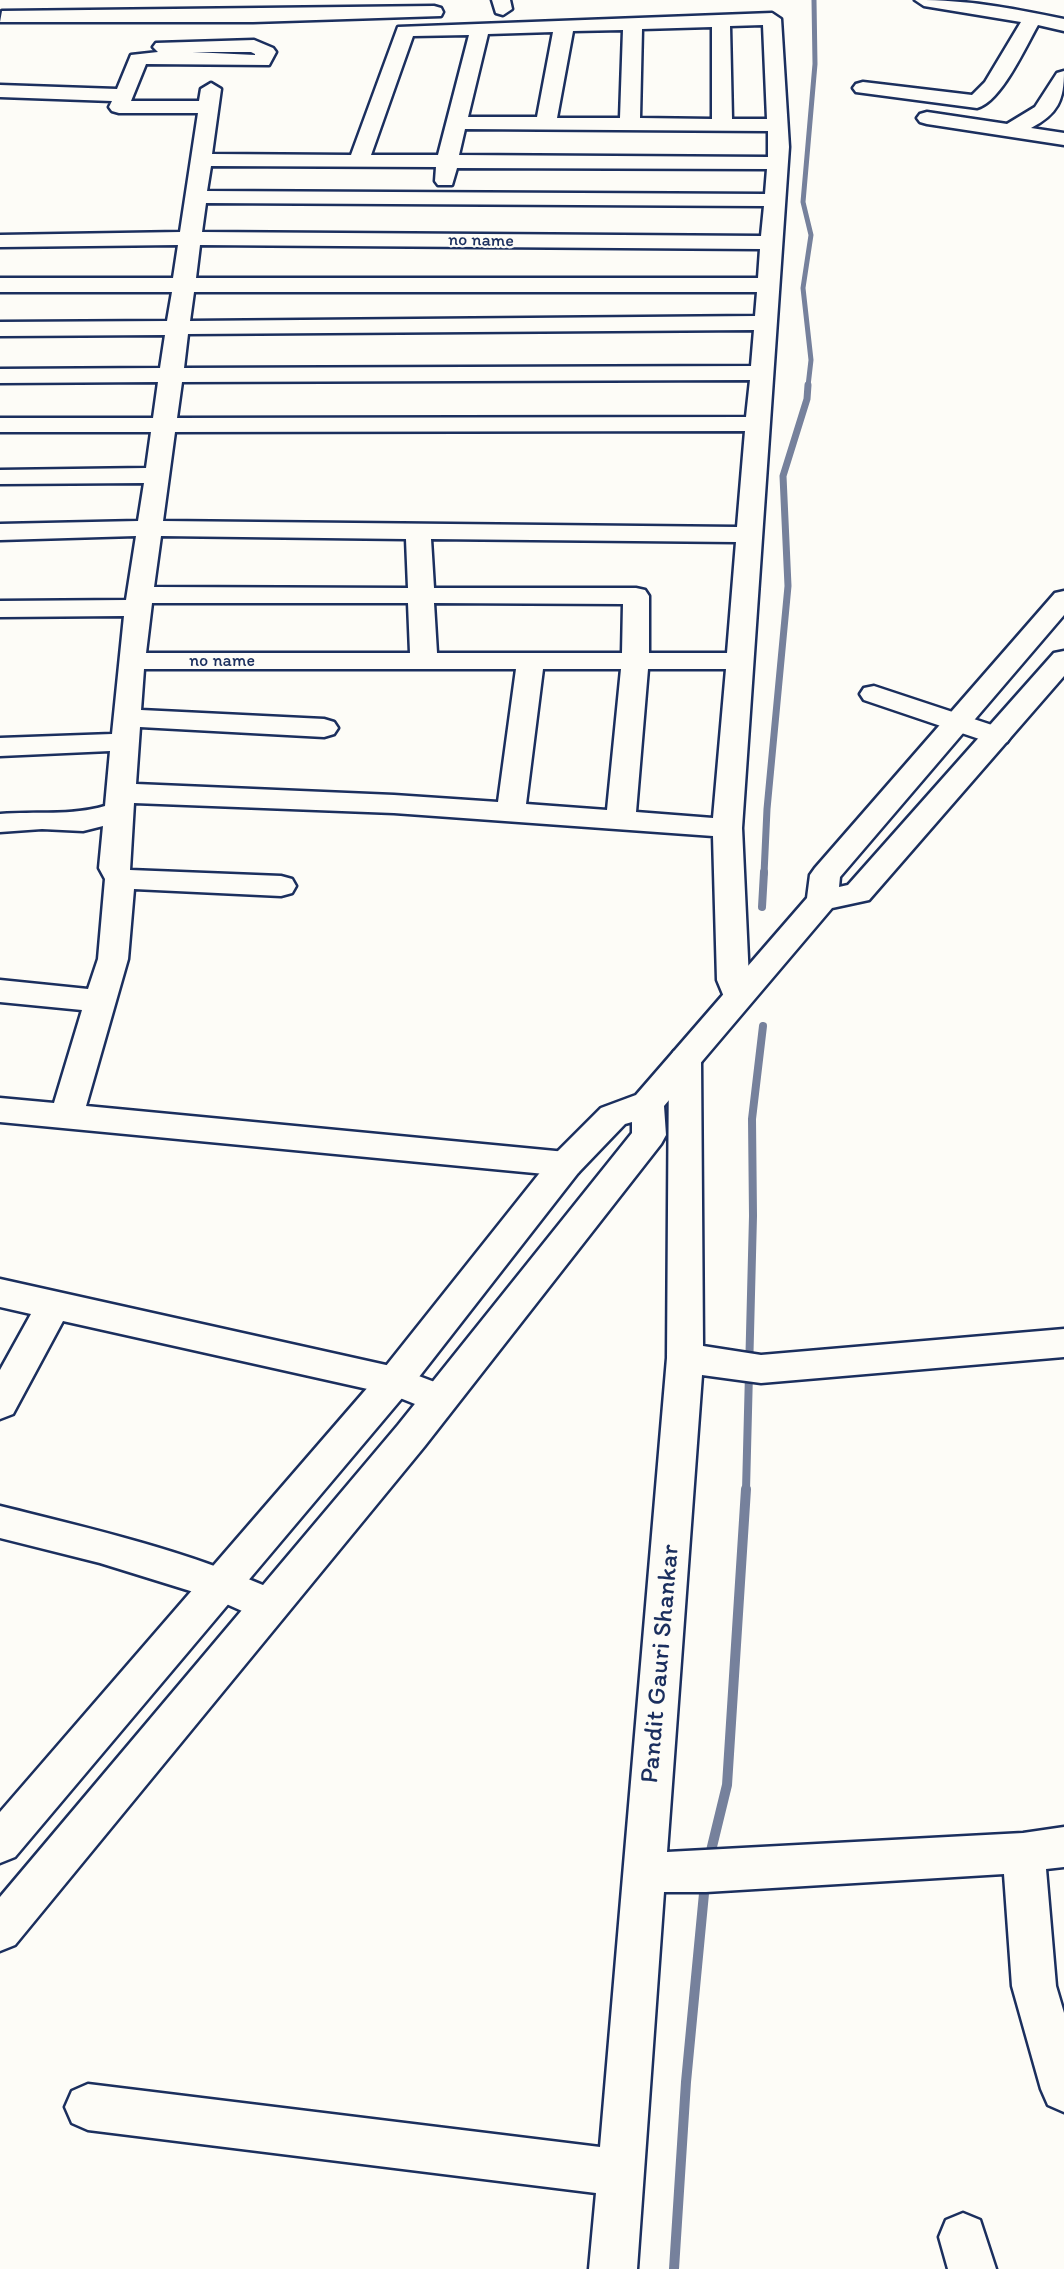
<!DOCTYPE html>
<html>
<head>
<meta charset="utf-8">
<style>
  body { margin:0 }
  canvas { display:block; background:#fdfcf7 }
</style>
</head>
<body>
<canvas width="1064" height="2269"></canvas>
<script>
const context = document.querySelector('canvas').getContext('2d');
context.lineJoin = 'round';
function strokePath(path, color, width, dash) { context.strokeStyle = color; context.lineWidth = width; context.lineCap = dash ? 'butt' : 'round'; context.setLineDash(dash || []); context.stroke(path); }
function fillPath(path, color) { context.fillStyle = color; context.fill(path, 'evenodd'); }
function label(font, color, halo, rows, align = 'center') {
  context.font = font + ' Itim,sans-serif'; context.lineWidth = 4.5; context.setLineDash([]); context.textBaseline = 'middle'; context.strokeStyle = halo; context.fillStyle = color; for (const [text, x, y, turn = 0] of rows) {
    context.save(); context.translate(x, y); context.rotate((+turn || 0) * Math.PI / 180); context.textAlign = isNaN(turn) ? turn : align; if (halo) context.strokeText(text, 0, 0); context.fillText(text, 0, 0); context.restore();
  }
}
const streamFar3 = new Path2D(`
  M808 386 811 360 803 288 811 235 803 202 815 64 814 0`);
const streamFar2 = new Path2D(`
  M764 874 767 809 788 586 783 476 807 399 808 385`);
const streamFar1 = new Path2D(`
  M762 907 764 872
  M746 1490 753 1216 752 1119 763 1026`);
const stream = new Path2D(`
  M709 1859 727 1785 746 1489
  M674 2269 686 2082 705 1883`);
const minor = new Path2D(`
  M492 0H510L512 9 503 15 496 13Z
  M915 0C970 0 1011 8 1064 19V31L1038 25C1026 46 1001 102 977 108L856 92 853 88 856 84 863 82 972 95 985 82 1021 22 924 6Z
  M434 6 441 8 443 12 441 16 253 22H0L2 11Z
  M772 13 781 19 789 147 742 828 749 980 754 996 749 1004 738 1007 727 1004 717 980 713 836 394 813 134 803 130 870 281 876 292 879 296 886 292 893 281 896 134 889 128 959 86 1106 566 1152 578 1155 583 1164 578 1173 566 1176 0 1122V1098L54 1103 82 1010 0 1002V980L88 989 98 959 105 879 99 868 103 826 83 831 42 829 0 832V814C35 811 72 816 105 806L110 751 0 756V738L112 734 124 616 0 617V601L126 600 136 536 0 540V524L138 521 144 483 0 484V470L146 468 151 432H0V418H153L158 382 0 383V369L160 368 165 335 0 336V322L167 321 172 292H0V278H173L178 245 0 247V235L180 232 198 113H119L112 111 109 107 112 101 0 97V85L117 89 131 55 158 52 153 47 156 43 254 40 273 48 276 52 269 65 146 64 131 101H199L201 89 211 83 221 89 212 154 351 155 398 27ZM763 25 767 119H732L730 26ZM712 27V119L640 118 642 29ZM623 30 620 118H557L573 31ZM553 32 537 117H468L488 34ZM469 35 438 155H371L413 36ZM192 52H251L255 54V55ZM465 129 768 131V157L459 155ZM211 166 436 167 435 181 438 185H452L457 168 767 169 765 194 207 191ZM206 203 764 206 761 236 202 232ZM200 245 760 249 758 278H196ZM194 292H757L755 316 190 321ZM754 330 751 366 184 368 188 334ZM750 380 746 417 177 418 182 382ZM745 431 737 527 163 521 175 432ZM161 536 406 539 408 588 154 587ZM431 539 736 542 727 653H649V596L645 590 636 588H434ZM152 603H408L410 653H146ZM434 603 623 604 622 653H437ZM144 669H516L498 802 394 795 136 784 140 727 324 737 334 734 338 728 334 722 324 719 141 710ZM543 669H621L607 810 526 804ZM648 669H726L713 818 636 812Z
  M1064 71C1064 100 1058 114 1031 128L1064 133V145L927 124 920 122 917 118 920 114 927 112 1007 124 1035 107 1057 73Z
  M874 686 1007 730 1011 736 1007 742 997 745 864 700 860 694 864 688Z
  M685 1048 696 1051 701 1059 703 1346 761 1355 1064 1329V1357L761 1383 702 1375 667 1852 1023 1833 1064 1827V1867L1046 1869 1056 1986 1064 2013V2112L1048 2105 1041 2089 1012 1986 1004 1874 706 1892H664L637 2269H589L596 2193 88 2130 72 2123 65 2107 72 2091 88 2084 600 2147 667 1358 669 1059 674 1051Z
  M0 1279 395 1367 453 1389 458 1399 453 1409 440 1414 390 1394 63 1321 13 1414 0 1419V1370L31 1314 0 1307Z
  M0 1506C96 1530 193 1552 283 1594L288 1606 283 1618 269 1623 213 1598 100 1563 0 1538Z
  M963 2213 980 2220 996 2269H948L939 2237 946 2220Z`);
const major = new Path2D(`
  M1064 591V615L840 877 839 887 848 885 1054 653 1064 651V676L869 900 832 908 664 1106 666 1135 661 1144 424 1447 15 1945 0 1951V1897L398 1425 632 1133V1122L625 1124 578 1173 408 1391 15 1857 0 1863V1812L382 1371 554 1155 601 1108 636 1095 807 898 810 875 815 868 1055 593Z`);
const farStreetnames = [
  ["no name",481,241,1],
  ["no name",222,661]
];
const nearStreetnames = [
  ["Pandit Gauri Shankar",661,1664,-85]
];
strokePath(streamFar3, '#76819c', 5);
strokePath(streamFar2, '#76819c', 7);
strokePath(streamFar1, '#76819c', 8);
strokePath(stream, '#76819c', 10);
strokePath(minor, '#1b2f5e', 5);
strokePath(major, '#1b2f5e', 5);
fillPath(minor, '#fdfcf7');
fillPath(major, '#fdfcf7');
label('18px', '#1b2f5e', '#fdfcf7', farStreetnames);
label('26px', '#1b2f5e', '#fdfcf7', nearStreetnames);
</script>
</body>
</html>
